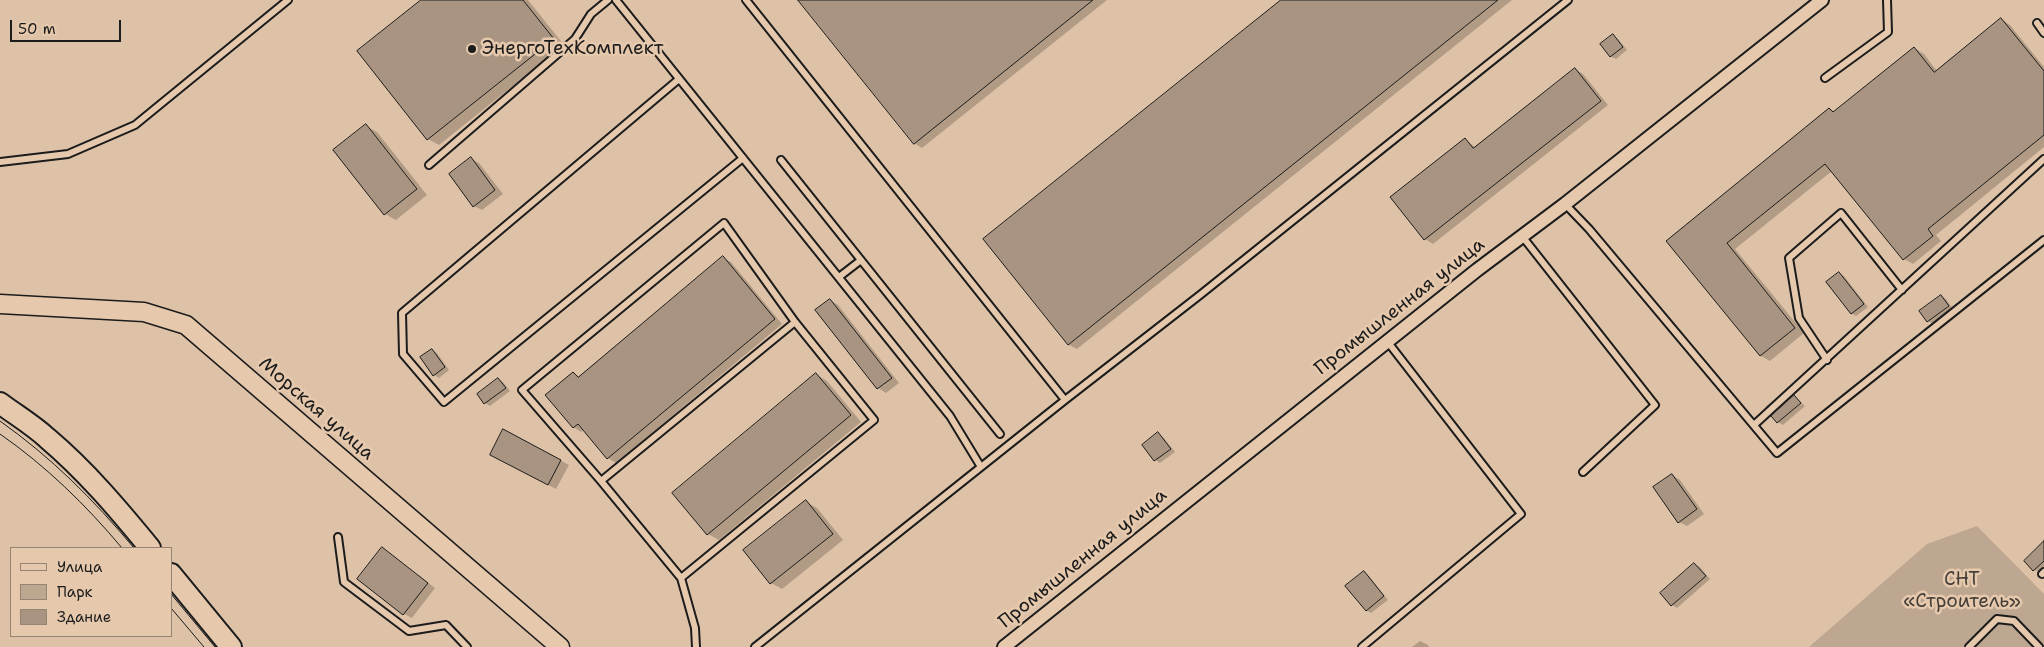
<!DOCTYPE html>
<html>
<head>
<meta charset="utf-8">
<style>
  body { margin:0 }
  #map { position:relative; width:2044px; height:647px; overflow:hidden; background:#dec2a7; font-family:"Shantell Sans",sans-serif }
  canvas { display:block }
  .legend { position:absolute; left:10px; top:547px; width:162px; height:90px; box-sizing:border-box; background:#e6c9ad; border:1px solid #958473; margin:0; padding:6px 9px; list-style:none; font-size:15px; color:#1c1c1c }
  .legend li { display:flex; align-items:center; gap:10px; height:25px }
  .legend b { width:25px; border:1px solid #958473 }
  .scale { position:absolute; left:10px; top:20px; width:111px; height:22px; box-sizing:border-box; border:2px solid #1c1c1c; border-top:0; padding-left:6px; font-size:15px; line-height:18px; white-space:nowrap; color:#1c1c1c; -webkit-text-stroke:4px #e6c9ad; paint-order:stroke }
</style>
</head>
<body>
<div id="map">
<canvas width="2044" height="647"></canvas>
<ul class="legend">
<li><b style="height:6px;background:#e6c9ad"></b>Улица</li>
<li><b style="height:14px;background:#bea790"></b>Парк</li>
<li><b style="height:14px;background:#a89480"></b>Здание</li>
</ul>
<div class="scale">50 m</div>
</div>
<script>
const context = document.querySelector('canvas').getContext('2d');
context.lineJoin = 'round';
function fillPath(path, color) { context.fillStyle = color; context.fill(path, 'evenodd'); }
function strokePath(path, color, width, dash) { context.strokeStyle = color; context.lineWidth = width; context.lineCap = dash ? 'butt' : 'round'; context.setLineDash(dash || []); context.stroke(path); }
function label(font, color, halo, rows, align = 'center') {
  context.font = font + ' "Shantell Sans",sans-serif'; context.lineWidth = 5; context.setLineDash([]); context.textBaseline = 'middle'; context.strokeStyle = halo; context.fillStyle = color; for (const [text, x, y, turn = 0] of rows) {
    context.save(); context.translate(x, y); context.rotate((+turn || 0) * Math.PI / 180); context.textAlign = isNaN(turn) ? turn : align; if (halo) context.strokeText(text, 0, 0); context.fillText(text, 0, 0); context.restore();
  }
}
const green = new Path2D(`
  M1977 526 2044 594V647H1809L1927 544Z`);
const shadow = new Path2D(`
  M423 0H528L564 45 439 145 428 139Z
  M799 0H1107L922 148 914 143Z
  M1283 0H1512L1077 349 1069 345 985 239Z
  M2001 19 2010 25 2044 67V147L1936 235 1941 241 1913 264 1904 259 1832 171 1735 249 1804 333 1770 361 1761 356 1668 241 1830 109 1835 112 1914 48 1924 54 1937 71Z
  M1613 36 1618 39 1627 50 1616 59 1610 56Z
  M1575 69 1583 74 1608 105 1433 244 1425 239 1465 139 1476 148Z
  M366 126 377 132 427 195 396 220 385 214Z
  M471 159 479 163 503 194 482 210 474 206Z
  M723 258 731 262 782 324 616 463 608 458 584 429 581 432 573 427V373L580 377Z
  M1839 273 1844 276 1868 307 1856 316 1851 313Z
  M1941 296 1946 299 1953 309 1933 324 1928 321Z
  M830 300 838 305 899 383 886 393 878 388 817 311Z
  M432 350 437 353 449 370 439 378 434 375Z
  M817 375 827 381 861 422 719 540 708 534Z
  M498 379 503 382 510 391 490 406 485 403 479 394Z
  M1788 389 1792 391 1770 411 1765 407Z
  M1794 396 1805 406 1783 425 1778 422Z
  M504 431 569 465 556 489 499 459Z
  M1158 434 1163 437 1175 452 1160 463 1155 460 1143 445Z
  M1672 475 1680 480 1704 514 1687 526 1679 522Z
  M806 502 817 508 843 540 782 589 771 583Z
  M2044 543V569L2036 571 2034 570Z
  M382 548 435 588 412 618 404 614Z
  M1695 564 1700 567 1710 579 1677 608 1672 605Z
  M1364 573 1369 576 1388 600 1371 613 1366 610Z
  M1420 641 1428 645 1429 647H1412Z`);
const building = new Path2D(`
  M421 0H523L554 39 427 140 357 51Z
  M798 0H1093L914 144Z
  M1281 0H1498L1068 345 983 239Z
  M2001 18 2044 71V135L1928 229 1933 236 1903 260 1825 164 1727 243 1795 328 1760 356 1666 241 1829 108 1833 112 1914 47 1934 72Z
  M1613 34 1623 47 1610 57 1600 44Z
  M1575 68 1601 101 1424 240 1390 197 1465 138 1473 148Z
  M366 124 417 189 384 215 333 150Z
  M471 157 495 190 473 207 449 174Z
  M723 256 775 319 607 459 578 424 573 428 545 395 573 372 578 377Z
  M1839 272 1864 304 1851 314 1826 282Z
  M1941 295 1949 306 1927 322 1919 311Z
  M830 299 892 378 877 389 815 310Z
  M432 349 445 367 433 376 420 357Z
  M816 373 851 415 707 535 672 493Z
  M498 378 506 388 484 404 477 394Z
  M1794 395 1801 403 1777 423 1771 416Z
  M503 429 561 460 548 485 490 455Z
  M1158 432 1171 449 1154 461 1142 445Z
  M1672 474 1697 509 1678 523 1653 487Z
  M806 500 833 534 770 584 743 550Z
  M2044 541V561L2033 571 2024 561Z
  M382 547 428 583 403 615 357 579Z
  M1694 563 1706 576 1671 606 1660 593Z
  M1364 571 1384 596 1366 611 1345 586Z`);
const lane = new Path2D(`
  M616 0 950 416 981 467
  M746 0 1065 400
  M2037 23 2044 33
  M1825 78 1888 32 1887 0
  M679 79 402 313 403 354 444 402 743 158
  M781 160 1000 434
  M0 162 68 154 135 125 288 0
  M429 165 575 39 591 14 608 0
  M1565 204 1589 229 1777 453 2044 240
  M1522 236 1655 405 1583 472
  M839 277 861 260
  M1827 360 1799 318 1789 258 1841 213 1902 290
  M1754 425 2044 159
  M601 481 522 390 724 223 795 322 874 420 681 578
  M338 537 344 582 409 631 446 625 467 647
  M2042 574 2044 572
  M696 647 695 628 681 578 601 481 795 322
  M755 647 1065 400 1200 295 1568 0
  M1362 647 1521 514 1387 341
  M1969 647 1997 619 2014 621 2039 647`);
const street = new Path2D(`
  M1004 647 1477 270 1565 204 1822 0`);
const secondary = new Path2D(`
  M0 304 144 312 186 325 560 647`);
const primary = new Path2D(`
  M0 403C16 415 33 425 47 438 86 471 118 509 150 548
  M171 574 231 647`);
const tram = new Path2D(`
  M0 421C52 458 93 499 134 548
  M0 434C46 466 86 505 122 548
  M171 594 215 647
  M171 608 204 647`);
const markers = [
  [472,49,5,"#1c1c1c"]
];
const poiNames = [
  ["ЭнергоТехКомплект",482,49]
];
const streetNames = [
  ["Промышленная улица",1400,307,-38],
  ["Морская улица",316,409,41],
  ["Промышленная улица",1083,559,-39]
];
const parkNames = [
  ["СНТ",1962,580],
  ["«Строитель»",1962,602]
];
fillPath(green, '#bea790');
fillPath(shadow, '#0003');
fillPath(building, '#a89480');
strokePath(building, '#1c1c1c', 1);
strokePath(lane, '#1c1c1c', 10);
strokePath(street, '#1c1c1c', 16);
strokePath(secondary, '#1c1c1c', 21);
strokePath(primary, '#1c1c1c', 24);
strokePath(lane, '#e6c9ad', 6);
strokePath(street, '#e6c9ad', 12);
strokePath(secondary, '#e6c9ad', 18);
strokePath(primary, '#e6c9ad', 20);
strokePath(tram, '#1c1c1c', 1);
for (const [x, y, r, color] of markers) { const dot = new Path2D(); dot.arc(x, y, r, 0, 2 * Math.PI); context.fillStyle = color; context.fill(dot); strokePath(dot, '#e6c9ad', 2); }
label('19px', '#1c1c1c', '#e6c9ad', poiNames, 'left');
label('19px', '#1c1c1c', '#e6c9ad', streetNames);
label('19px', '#443f39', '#e6c9ad', parkNames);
</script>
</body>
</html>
